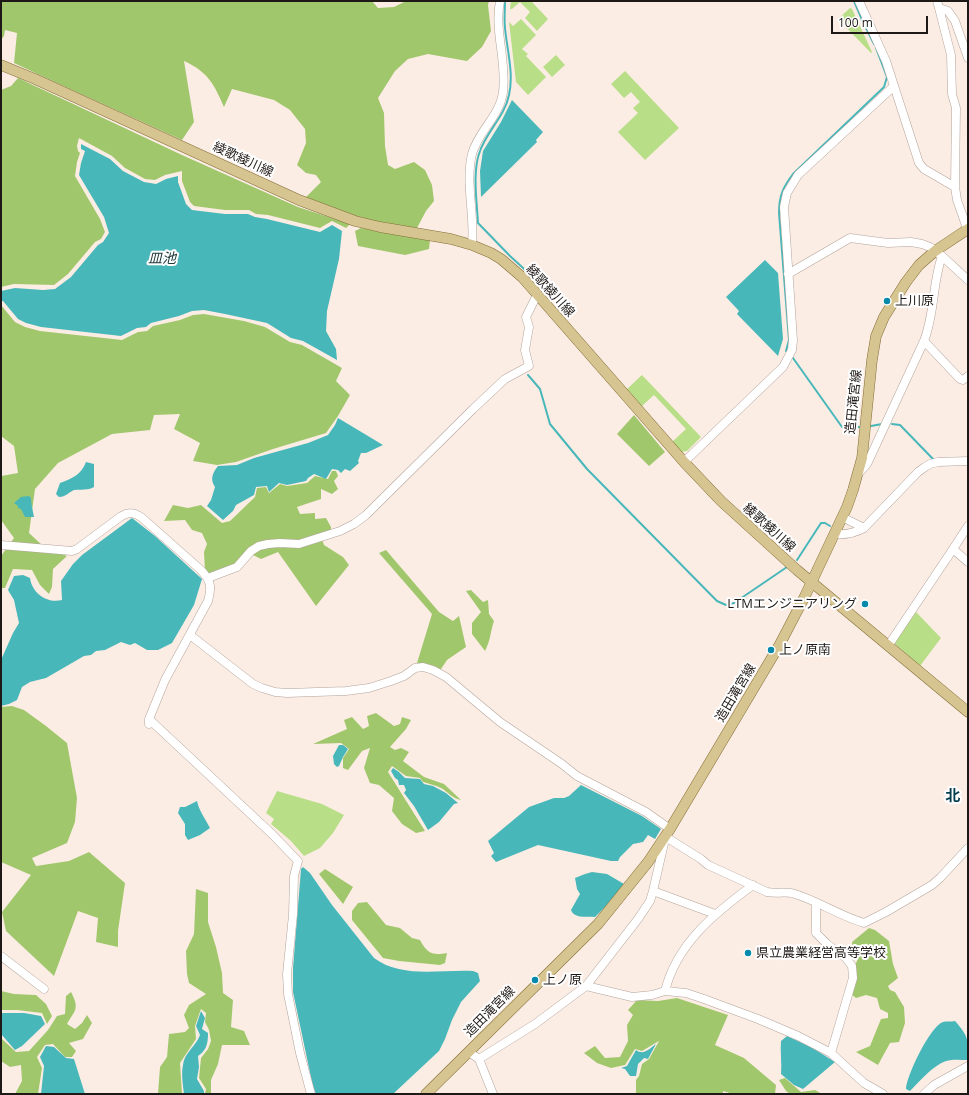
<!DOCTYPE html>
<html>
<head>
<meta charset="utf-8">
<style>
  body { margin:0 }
  #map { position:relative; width:969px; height:1095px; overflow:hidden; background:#fcede4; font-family:"Open Sans",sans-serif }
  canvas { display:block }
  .frame { position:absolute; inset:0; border:2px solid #1e1916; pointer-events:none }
  .scale { position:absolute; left:831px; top:16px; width:97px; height:18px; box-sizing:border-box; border:2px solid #1e1916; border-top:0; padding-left:5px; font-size:12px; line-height:14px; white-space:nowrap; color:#1e1916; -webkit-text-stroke:3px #fff; paint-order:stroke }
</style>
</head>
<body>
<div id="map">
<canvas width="969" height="1095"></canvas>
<div class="frame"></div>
<div class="scale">100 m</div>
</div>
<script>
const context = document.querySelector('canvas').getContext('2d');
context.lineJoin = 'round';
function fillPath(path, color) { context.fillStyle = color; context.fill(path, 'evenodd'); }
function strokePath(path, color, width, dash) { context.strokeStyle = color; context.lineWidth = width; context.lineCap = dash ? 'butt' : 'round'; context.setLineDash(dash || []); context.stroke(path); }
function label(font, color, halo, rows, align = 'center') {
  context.font = font + ' "Open Sans","Noto Sans JP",sans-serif'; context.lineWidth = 4; context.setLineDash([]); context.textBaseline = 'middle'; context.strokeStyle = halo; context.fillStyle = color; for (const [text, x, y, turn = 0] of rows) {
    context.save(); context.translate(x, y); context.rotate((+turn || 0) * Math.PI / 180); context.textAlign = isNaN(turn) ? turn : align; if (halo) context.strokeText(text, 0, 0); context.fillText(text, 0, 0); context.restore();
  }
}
const green = new Path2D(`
  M511 1H531L548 19 537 31 525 18 530 12 520 2 512 9H510Z
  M850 8 852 9 872 52 871 53 838 19Z
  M521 19 536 35 522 49 528 54 526 56 546 77 528 95 516 82 509 22 513 26Z
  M556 55 565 65 552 77 543 67Z
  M625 71 679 128 645 160 618 132 638 113 633 108 640 102 631 92 624 98 611 84Z
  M642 375 701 437 687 451 681 452 672 442 686 429 654 395 642 406 627 389Z
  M916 612 941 638 920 666 894 643Z
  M277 791 322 804 344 815 333 833 320 848 304 856 291 841 271 824 274 819 266 813Z`);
const forest = new Path2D(`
  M1 1H372L378 8 394 7 406 1H489L488 5 491 31 482 47 467 61 428 54 408 59 395 71 378 98 384 113 385 146 388 165 395 169 414 162 425 170 432 185 434 201 426 211 417 228 390 225 342 213 306 197 321 182 316 175 306 173 297 165 306 143 305 129 290 110 274 100 232 89 224 107C214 84 208 72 184 61L194 122 182 140 70 89 14 63 17 33 5 30 4 36 1 40Z
  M18 78 182 155 298 207 350 224 346 228 332 221 320 228 268 215 256 214 249 210H225L194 206 190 202 182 181V171L165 175 155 180 145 179 125 168 112 156 79 138 77 146 78 151 80 153 77 162 75 176 100 219 105 232 101 239 95 242 68 274 54 285 14 284 1 287V90L11 86Z
  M361 228 430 240 429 249 405 255 358 246 355 231Z
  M1 305 15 322 25 327 40 331 122 340 138 332 147 331 153 326 180 320 193 315 204 314 244 321 265 327 290 342 302 345 342 368 336 381 350 395 338 416 326 433 273 449 236 462 217 465 193 461 200 443 174 429 180 414 154 415 150 430 112 434 58 463 35 489 29 533 43 546 67 556 53 569 52 587 49 594 40 585 32 570 13 569 5 588H1V556L14 538 1 520V476L18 473 14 446 1 436Z
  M634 415 665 452 649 466 617 434Z
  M332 471H336L338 476 334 481 338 489 332 494 321 489V499L297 507 300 514 315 513V519L326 518 331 527V536L322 539 324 545 343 557 349 565 316 606 278 552 261 559 253 555 235 565 212 575 205 571 204 552 207 544 202 533 192 530 185 520 164 521 173 505 188 508 201 505 222 523 230 521 255 497 257 488 266 487 269 493 280 484 287 486 307 483 315 476 328 479Z
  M386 550 439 612 453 621 459 616 466 647 447 660 441 669 417 663 432 614 379 553Z
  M471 590 483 602 488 600 489 614 494 621C490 633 491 639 485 651L472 634V623L481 612 466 591Z
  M12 706 24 710 46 726 67 743 77 798 75 822 67 843 32 858 36 866 69 861 89 852 125 883 118 931V947L96 942 98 918 78 911 54 976 6 931 2 912 31 875 1 862V707Z
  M376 713 394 726 400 724 402 717 411 720 406 729 390 747 395 750 401 748 409 752 403 761 424 777 444 784 461 800C453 799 448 792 441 788 435 785 429 784 423 782L420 778 406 776 392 766 388 772 425 831 416 833 402 824 392 811 394 798 379 785 370 783 364 768 370 748 362 751 348 770 343 768V758L349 749 341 743 313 744 347 729 344 720 352 717 363 729 369 726 367 716Z
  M325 869 353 887 343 904 319 874Z
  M196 889 208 893V922L216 947 222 973 223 993 233 1000 231 1027 244 1031 250 1045H222L218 1064 211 1080V1094H205L206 1089 199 1078 201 1058 208 1049 211 1041 209 1030 205 1022 206 1013 201 1009 195 1026 196 1039 180 1063 182 1094H158L160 1067 167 1057 169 1034 185 1032 189 1028 184 1015 189 1005 206 994 189 983 187 974 186 951 194 934Z
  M367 902 386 925 400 928 412 938 420 940C427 953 432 956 447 953L445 963 440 965 399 961 383 958 352 920V911L358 903Z
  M869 928 875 930 889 941 893 964 898 978 888 986 890 990 895 992 904 1007 905 1023 899 1042 890 1043 878 1065 856 1052 870 1046 881 1019 888 1018V1013L880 1009 877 998 866 995 856 998 851 994 857 980 855 965 858 959 853 951 852 942Z
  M1 991 14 994 36 995 46 1004 52 1016 47 1024 42 1013 17 1010H1Z
  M71 992C80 1009 75 1010 67 1024L75 1029 82 1023 87 1015 92 1023 83 1039 69 1043 76 1051 72 1057H65L53 1044 45 1045 37 1057 42 1068 38 1094H15L22 1081 21 1065 10 1067 1 1061V1038L16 1052 29 1051 48 1030 57 1016 65 1014 66 996Z
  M677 998 728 1015 715 1045 744 1058 776 1085 775 1094H733L723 1091V1094H636V1080L639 1076 642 1064 649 1059 659 1041 642 1051 635 1049 625 1065 611 1068 597 1063 584 1053 595 1046 605 1058 620 1057 628 1041 627 1025 633 1015 628 1010 637 1000 658 1001Z
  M785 1078 801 1092 815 1090 822 1094H790L786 1091 779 1080Z`);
const water = new Path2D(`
  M512 100 543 132 536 140 537 142 481 197 480 171 483 151 501 122Z
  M81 144 110 159 123 171 144 182 156 184 166 179 178 176V182L186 204 192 210 225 214H248L255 217 267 219 320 232 332 225 342 231 339 259 327 311 326 331 336 349 337 360 303 341 291 338 267 323 225 314 204 310 192 311 179 316 151 323 146 327 137 328 121 336 41 327 26 323 18 319 3 301H1V291L15 288 43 290 55 289 71 277 98 245 103 242 109 233 104 217 79 175 81 163 85 151 81 149Z
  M765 260 778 273 783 339 778 356 737 314 739 311 726 297Z
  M338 418 383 445 366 453H361L358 461 359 463 350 471 345 469 341 473 338 470 332 469 326 479 314 474 308 478 306 481 287 485 279 483 269 492 267 486 256 487 254 495 236 505 233 511 223 520 207 506 211 500 215 487C210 479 212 474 218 466L237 465 254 458 308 443 328 435 335 425Z
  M86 462 94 464V487C88 491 81 489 74 490 69 492 66 497 59 497L56 494 60 483C73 478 81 475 86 462Z
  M29 496 31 498C31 505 33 511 34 517H25L21 509 18 508V506L14 503 21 497Z
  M132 518 155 536 202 579 194 605 172 643 158 650H147L135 643 130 645 121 642 105 650 96 651 91 655 84 656 46 678 30 682 22 687 17 700 9 704 1 706V660L13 633 19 623 14 600 8 590 14 576 23 575 30 578C32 593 47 604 62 600L61 581 73 564 82 555Z
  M339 745H343L348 749 343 757 339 766 337 767 334 764 333 756Z
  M393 768 399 772 405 778 420 779 424 784 433 786 446 793 458 803 454 804 439 822 428 830 414 806 404 793 406 790 404 785H399L398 780 395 778 391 771Z
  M581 785 642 816 661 829 655 839 648 835 643 842 633 844 620 857 618 861H611L538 845 496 862 491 856 494 853 488 841 529 807 554 798H564L569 796Z
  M197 801C199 811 205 818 210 828L200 835 188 840 185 835V824L178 813 180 807H185Z
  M303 867 310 873 332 905 374 958C402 979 441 969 473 971L478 973 480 981 461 1002 452 1020 445 1039 439 1051 393 1094H316L313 1087 293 992V968L301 869Z
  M592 872 607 874 624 884 605 907 595 917C587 916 574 919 571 910L580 894 577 889 575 878 585 874Z
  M201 1011 205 1018 202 1029 208 1033C208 1043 207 1050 198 1056L199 1067 197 1079 204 1091V1094H184C183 1085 181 1074 183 1065 184 1053 196 1046 200 1035L196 1026Z
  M1 1013H24L41 1016 45 1024 22 1046 15 1050 1 1034Z
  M955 1021C969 1037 968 1039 968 1060 961 1060 953 1059 946 1061 932 1066 920 1081 910 1091L906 1089C906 1077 930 1026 943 1022 946 1021 951 1022 955 1021Z
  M787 1036 811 1047 835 1062 803 1089 794 1085 781 1074C782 1063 780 1052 781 1041Z
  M656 1044 648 1059 644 1058 638 1064 636 1076H630L625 1069 621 1068 627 1066 636 1050C644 1056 650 1048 656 1044Z
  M46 1046 54 1047 66 1058 74 1059 85 1094H41L44 1066 40 1057Z`);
const stream = new Path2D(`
  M505 1C505 10 504 19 505 28 507 50 514 73 509 95 505 116 487 131 480 151 472 171 477 202 478 223L510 256 534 278
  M854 1 863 22 874 44
  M786 351 789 340 779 213C779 196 783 187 793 174L884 87 887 77 876 48
  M793 358 842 427H859
  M528 375 540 389 550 424 587 469 717 601 726 605 734 603 787 567
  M892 424 900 425 934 460
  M871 426 882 424
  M797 560 821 523H825L830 526`);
const minor = new Path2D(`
  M859 1 886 61 919 163 924 169 955 187
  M937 1 939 8 948 11 955 21 968 58
  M939 8 951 55 952 94 956 108 955 187 957 200 968 231
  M472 245C475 215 465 183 472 154 478 131 500 116 503 92 507 61 494 31 500 1
  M942 256 968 280
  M788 274 850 238 888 243 911 242 922 244 930 247 942 256C932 284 935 313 924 341L867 464 858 474
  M924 341 960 379 963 380 968 376
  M684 462 783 367 792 350 793 340 784 207 787 193 798 175 894 86
  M842 517 864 528
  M834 534C844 535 855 533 864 528L918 472 925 467 930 464 938 462 968 461
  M1 545 72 551 77 549 120 517C128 512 133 512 141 517L201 570C211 581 212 587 208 601L165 680 149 719V724
  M953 549 968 526
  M208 578 237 567 251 551 259 546 268 544 280 543 299 544 340 531 354 524 366 515 473 409 505 379 529 366 525 350 529 327 526 317 537 295
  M190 635 253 684 262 688 275 692 287 693 346 691 369 688 391 681 404 676 415 668 423 667 433 670 446 677 500 722 562 764 577 776 646 812 670 829
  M888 646 953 549 968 562
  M149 719 272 834 298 861 294 876 293 915 287 974 288 994 300 1053 311 1094
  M666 835 669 839 701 859 708 865 767 892C776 894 787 891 795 894 818 901 840 916 864 923L886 912 932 885 940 878 968 848
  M653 891 715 914
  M816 903V933L827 944 846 958 852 966 853 978 831 1053
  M1 956 44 989
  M586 986 632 997 652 995 665 991 686 993 704 999 758 1019 798 1036 831 1053 864 1083 883 1094
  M665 991C677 943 715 913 753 885
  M469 1052 479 1059 493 1094
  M479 1059 535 1024 586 986 638 919 650 901 653 891 665 839
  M924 1094 934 1085 968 1066`);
const major = new Path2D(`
  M1 65 35 79 299 200 355 221 380 227 451 239 472 245 491 253 501 259 522 277 684 462 721 501 797 570 968 712
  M426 1094 598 924 648 862 670 829 780 644 805 596 847 507 853 490 862 458 872 360 876 336 884 317 906 282 919 265 935 251 968 229`);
const markers = [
  [887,301,4,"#0689aa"],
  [865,604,4,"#0689aa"],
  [771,650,4,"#0689aa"],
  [748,953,4,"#0689aa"],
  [535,980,4,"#0689aa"]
];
const streetNames = [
  ["綾歌綾川線",243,160,25],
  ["綾歌綾川線",550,291,48],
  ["造田滝宮線",854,402,-84],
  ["綾歌綾川線",769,528,42],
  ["造田滝宮線",736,693,-59],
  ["造田滝宮線",490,1012,-45]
];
const poiNames = [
  ["上川原",895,301],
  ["LTMエンジニアリング",857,604,"right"],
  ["上ノ原南",779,650],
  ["県立農業経営高等学校",756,953],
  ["上ノ原",543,980]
];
const waterNames = [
  ["皿池",162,259]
];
const quarterNames = [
  ["北",953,797]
];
fillPath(green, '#b8de87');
fillPath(forest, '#a1c76d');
fillPath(water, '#48b7ba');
strokePath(stream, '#48b7ba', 2);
strokePath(minor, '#b2a39b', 9);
strokePath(major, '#836e36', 11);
strokePath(minor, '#fff', 8);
strokePath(major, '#d6c491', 10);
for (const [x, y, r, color] of markers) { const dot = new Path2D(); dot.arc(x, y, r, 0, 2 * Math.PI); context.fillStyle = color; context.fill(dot); strokePath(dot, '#fff', 1.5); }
label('13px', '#1e1916', '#fff', streetNames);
label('13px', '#1e1916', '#fff', poiNames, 'left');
label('italic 14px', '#213a3b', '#fff', waterNames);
label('bold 15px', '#043d4d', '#fff', quarterNames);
</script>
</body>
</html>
